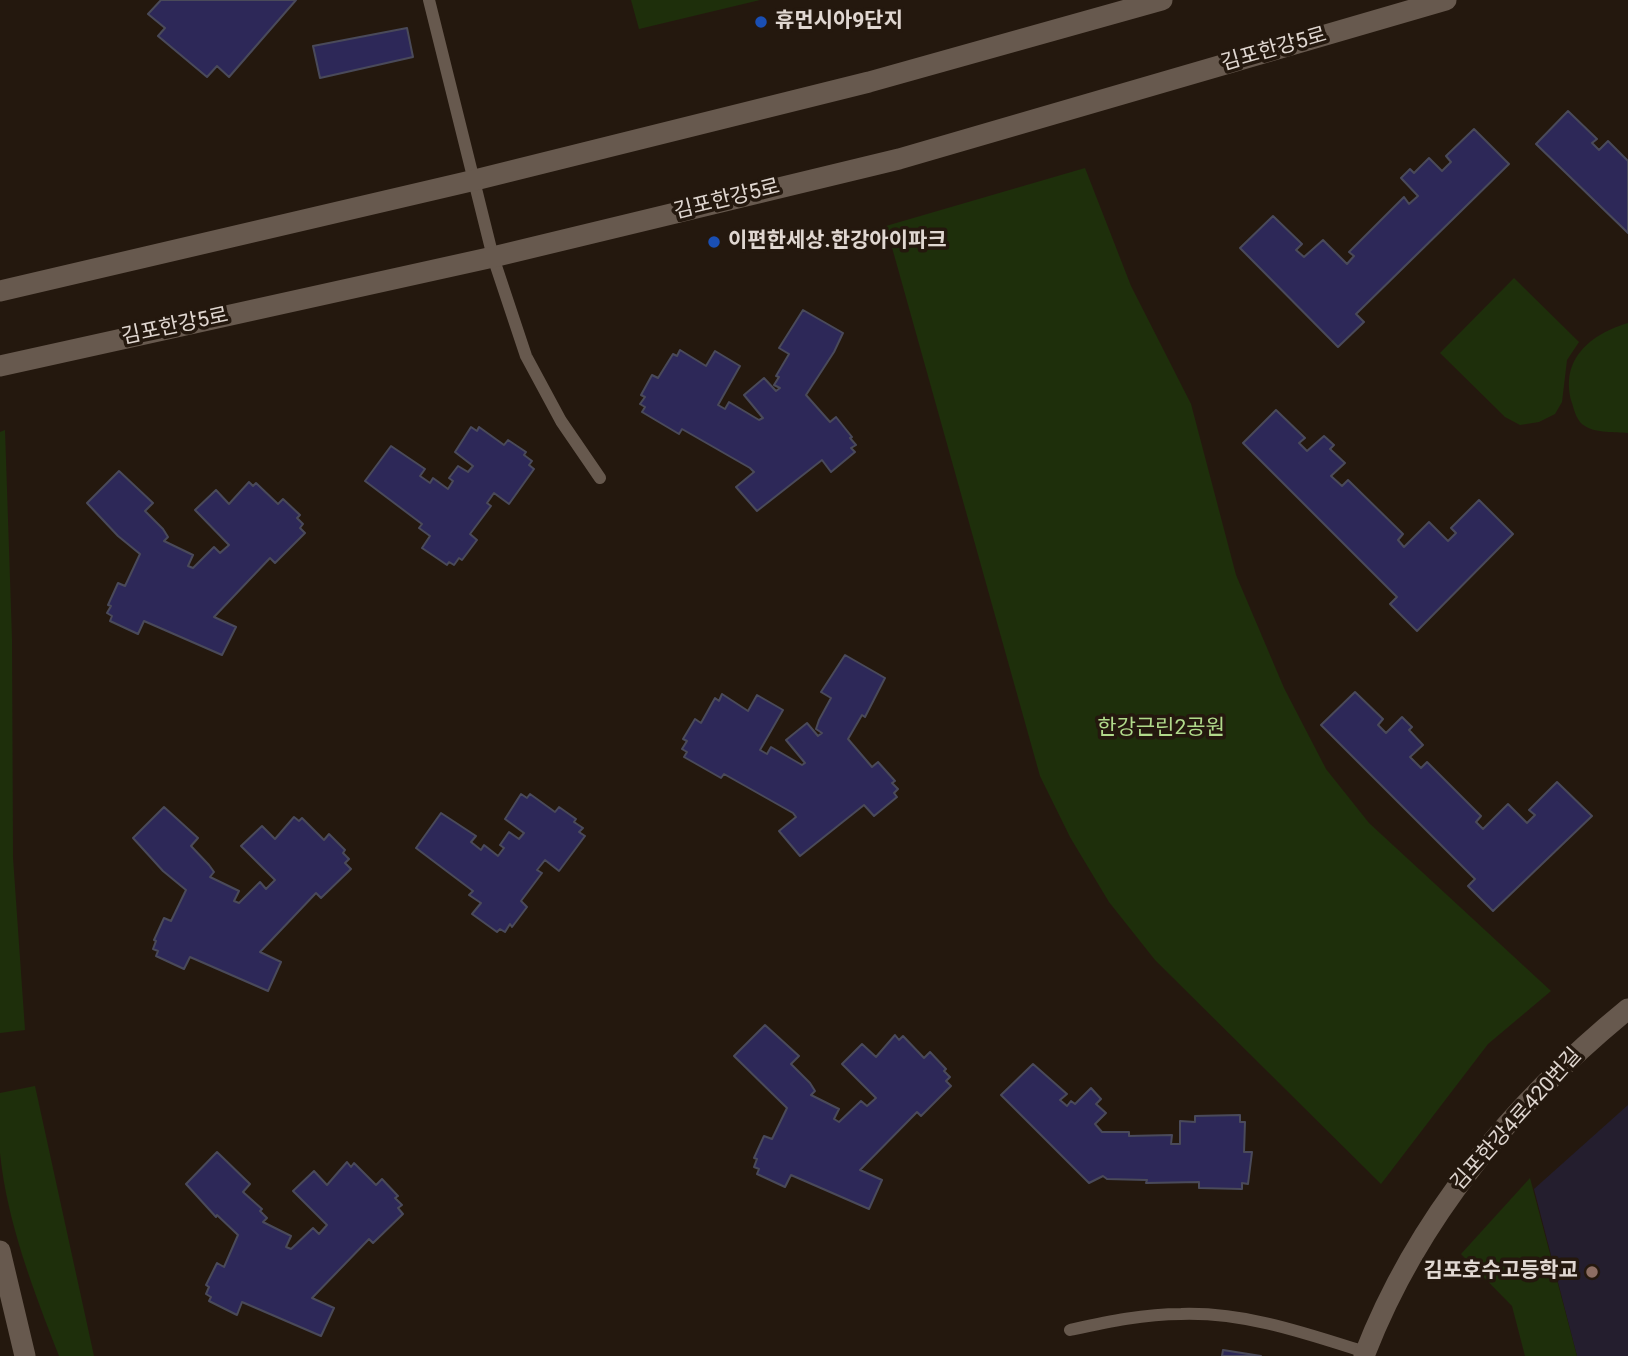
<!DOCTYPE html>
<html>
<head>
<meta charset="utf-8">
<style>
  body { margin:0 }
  canvas { display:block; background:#24180e }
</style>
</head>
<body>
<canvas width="1628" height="1356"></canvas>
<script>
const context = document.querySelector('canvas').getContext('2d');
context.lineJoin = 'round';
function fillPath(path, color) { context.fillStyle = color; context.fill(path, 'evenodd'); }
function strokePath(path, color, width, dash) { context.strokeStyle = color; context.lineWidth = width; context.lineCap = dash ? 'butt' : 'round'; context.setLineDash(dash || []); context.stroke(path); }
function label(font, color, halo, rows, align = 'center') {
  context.font = font + ' Roboto,"Noto Sans KR",sans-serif'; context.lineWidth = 7; context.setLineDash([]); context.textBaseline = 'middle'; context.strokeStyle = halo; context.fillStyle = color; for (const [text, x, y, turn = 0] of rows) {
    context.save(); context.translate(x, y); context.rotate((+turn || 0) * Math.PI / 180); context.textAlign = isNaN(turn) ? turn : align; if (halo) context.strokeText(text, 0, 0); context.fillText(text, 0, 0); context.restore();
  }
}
const commercial = new Path2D(`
  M1628 1105V1356H1577L1534 1189Z`);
const green = new Path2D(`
  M631 0H760L639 29Z
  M1085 168 1131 286 1191 404 1236 575 1284 688 1326 769 1369 823 1551 991 1488 1044 1381 1184 1155 960 1109 902 1070 837 1040 776 886 226Z
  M1514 278 1579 342 1567 360 1562 402 1555 414 1539 422 1520 425 1505 417 1440 353Z
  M1628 323V433C1616 432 1595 433 1585 426 1577 422 1574 410 1572 403 1559 359 1591 334 1628 323Z
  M5 430 12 639 13 858 25 1030 0 1033V432Z
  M35 1086 94 1356H59C34 1291 7 1223 0 1153 0 1133 0 1112 0 1093Z
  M1530 1178 1577 1356H1525L1512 1306 1461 1254Z`);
const building = new Path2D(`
  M161 0H296L229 77 217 66 207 77 158 36 165 28 148 14Z
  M407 28 413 57 320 78 313 46Z
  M1568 111 1597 139 1592 143 1599 150 1608 141 1628 161V233L1536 144Z
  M1474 129 1509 164 1356 314 1364 322 1338 347 1240 248 1273 216 1302 244 1296 250 1304 257 1323 240 1347 264 1354 256 1349 252 1404 197 1409 204 1418 196 1401 178 1410 169 1414 173 1429 158 1442 171 1451 162 1446 156Z
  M803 310 843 333 834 352 806 395 830 422 836 417 852 437 850 438 856 445 851 448 855 452 831 472 822 460 757 511 736 487 754 472 750 468 682 429 679 434 642 412 645 407 640 404 645 397 641 395 652 375 658 378 673 354 677 356 680 350 706 366 715 351 740 366 718 405 725 409 729 402 759 420 763 418 744 395 764 378 776 391 780 388 774 385 779 377 776 376 789 354 779 348Z
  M1276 410 1305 438 1299 443 1307 451 1324 436 1334 445 1330 449 1345 463 1331 476 1342 486 1348 480 1403 534 1398 540 1404 547 1429 522 1448 541 1456 533 1451 528 1479 500 1513 534 1417 631 1390 604 1397 597 1243 443Z
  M471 427 477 431 479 427 504 445 508 440 526 452 524 455 532 461 529 465 534 469 509 504 494 493 487 503 491 506 470 534 477 540 462 560 459 558 454 565 449 562 447 565 422 548 430 536 419 528 422 524 365 481 391 446 425 469 420 476 430 483 433 478 448 489 453 481 449 478 458 466 468 472 473 466 455 452Z
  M119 471 153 503 145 511 163 529 168 537 164 541 193 555 188 566 193 568 214 547 220 553 229 545 195 510 216 490 229 504 249 482 253 486 256 483 278 504 283 499 300 515 297 518 303 524 300 528 305 533 275 563 270 558 214 617 236 627 222 655 144 621 138 634 110 621 112 616 107 613 111 606 108 605 118 583 125 586 140 554 118 536 87 503Z
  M845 655 885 678 865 717 862 715 848 739 872 767 878 762 895 781 892 783 898 789 894 793 897 797 874 816 864 805 800 856 779 831 796 817 793 813 724 774 721 778 684 757 687 752 682 749 687 741 683 739 695 719 701 723 715 698 719 701 722 694 748 711 757 695 783 710 760 750 767 754 771 747 802 765 805 763 786 740 807 723 818 736 822 733 816 729 819 720 831 698 821 692Z
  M1355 692 1383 719 1378 725 1386 733 1402 717 1412 727 1409 730 1423 745 1410 757 1421 768 1427 762 1481 816 1476 822 1483 829 1508 804 1527 823 1535 815 1529 810 1557 782 1592 816 1493 911 1468 886 1475 879 1321 725Z
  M521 794 527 798 530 794 555 812 559 807 576 819 574 822 583 828 579 832 585 836 559 871 545 860 537 870 542 873 521 901 527 907 512 927 510 924 505 932 500 929 497 932 472 914 481 903 469 895 473 891 416 848 441 813 476 836 471 842 481 850 484 845 498 856 504 848 500 845 509 832 519 839 524 833 505 819Z
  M164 807 198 838 191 846 209 865 214 872 210 877 239 891 234 901 239 903 260 882 266 889 275 880 241 846 262 826 275 839 294 817 299 821 302 818 324 840 329 834 345 850 343 853 349 859 345 863 351 869 321 898 316 893 260 952 281 962 268 991 190 957 184 969 156 956 158 951 153 949 156 941 154 940 164 918 171 921 186 890 163 871 133 838Z
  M765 1025 799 1056 791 1064 810 1083 815 1091 811 1095 839 1109 834 1119 839 1122 861 1101 867 1106 876 1098 842 1064 862 1044 876 1057 895 1035 899 1040 903 1036 924 1058 930 1052 946 1069 944 1071 950 1077 946 1081 951 1086 921 1116 917 1112 860 1170 882 1180 869 1209 791 1175 785 1187 757 1174 759 1169 754 1167 757 1159 754 1158 764 1136 772 1139 787 1108 734 1056Z
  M1033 1064 1067 1094 1060 1100 1067 1106 1071 1101 1075 1104 1091 1088 1101 1099 1096 1104 1106 1113 1095 1124 1102 1132H1129V1136L1172 1135 1171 1144H1180V1121L1195 1122V1116L1240 1115V1122H1245L1244 1152H1252L1248 1184 1242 1183V1189L1199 1188V1182L1146 1183 1147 1180 1107 1179 1103 1176 1089 1183 1001 1095Z
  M217 1152 250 1184 243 1192 262 1209 260 1211 267 1218 263 1222 291 1236 286 1247 291 1249 313 1228 319 1234 327 1225 293 1191 314 1171 327 1185 347 1162 351 1167 354 1163 376 1185 382 1179 398 1196 395 1198 402 1205 398 1208 403 1214 373 1243 369 1239 312 1298 334 1308 321 1336 242 1302 237 1315 209 1301 211 1297 206 1294 209 1287 206 1285 217 1263 224 1267 238 1235 217 1215 216 1217 186 1184Z
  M1223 1350 1261 1356H1222Z`);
const lane = new Path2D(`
  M429 0 493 257 526 356 561 421 600 478
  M1070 1330C1107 1322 1143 1314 1181 1314 1245 1312 1305 1333 1365 1352`);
const secondary = new Path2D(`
  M0 291 475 180 869 82 1162 0
  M0 366 493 257 899 159 1446 0
  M0 1251 25 1356
  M1364 1356C1417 1218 1514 1102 1628 1009`);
const markers = [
  [761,22,7,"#1a4fb4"],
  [714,242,7,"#1a4fb4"],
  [1592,1272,7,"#8d6e63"]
];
const poiNames = [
  ["휴먼시아9단지",775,22],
  ["이편한세상.한강아이파크",728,242],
  ["김포호수고등학교",1578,1272,"right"]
];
const streetNames = [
  ["김포한강5로",1274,50,-16],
  ["김포한강5로",727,200,-14],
  ["김포한강5로",175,327,-12],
  ["김포한강4로420번길",1517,1120,-48]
];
const parkNames = [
  ["한강근린2공원",1161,729]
];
fillPath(commercial, '#241e2e');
fillPath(green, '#1e2f0b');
fillPath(building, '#2d2858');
strokePath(building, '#4a4a5a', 2);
strokePath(lane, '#67594e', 12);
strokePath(secondary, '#67594e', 21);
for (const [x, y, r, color] of markers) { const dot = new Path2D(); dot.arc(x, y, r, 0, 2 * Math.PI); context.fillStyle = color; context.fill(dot); strokePath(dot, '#24180e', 2.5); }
label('bold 21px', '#e0d7d1', '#24180e', poiNames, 'left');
label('21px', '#e0d7d1', '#24180e', streetNames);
label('21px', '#b1da8b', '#24180e', parkNames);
</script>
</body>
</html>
